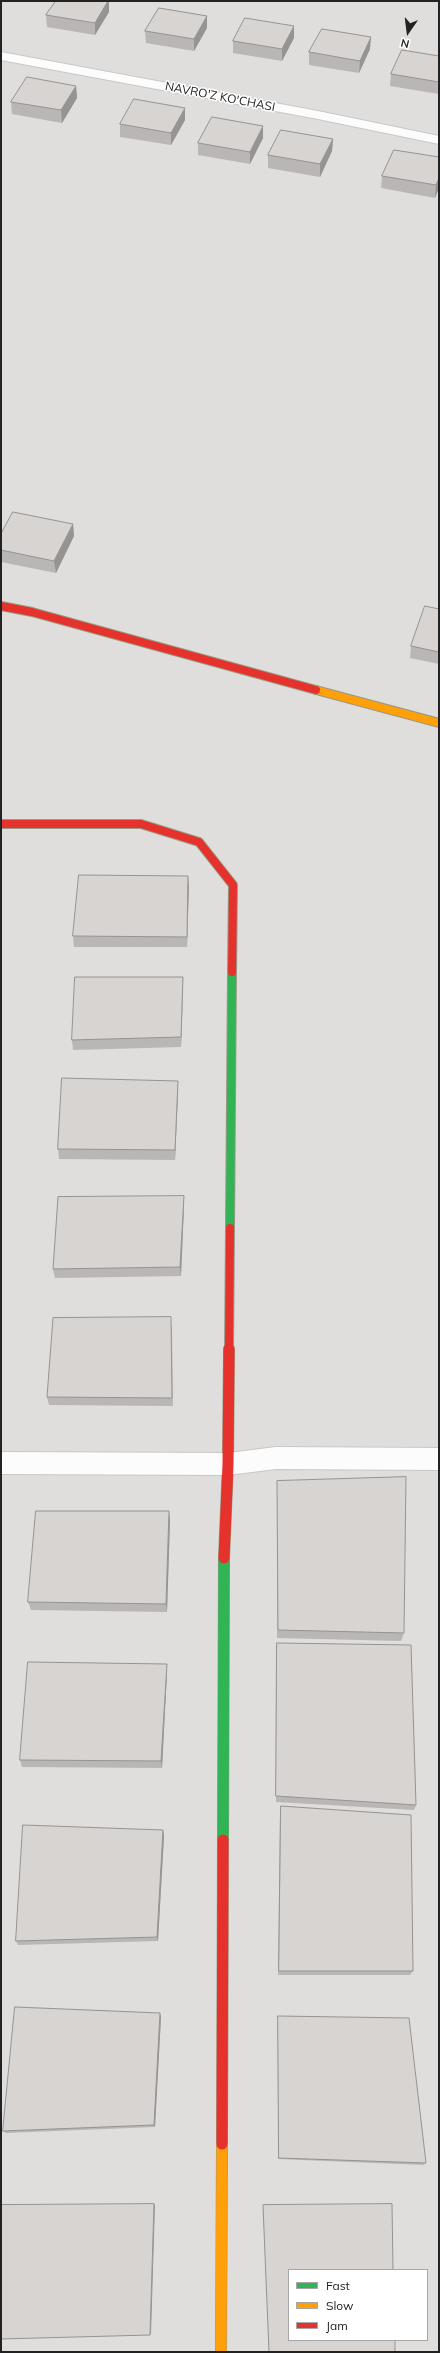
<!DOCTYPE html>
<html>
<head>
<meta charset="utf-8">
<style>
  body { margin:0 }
  #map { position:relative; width:440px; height:2353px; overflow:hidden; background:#f0eeeb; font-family:Mulish,sans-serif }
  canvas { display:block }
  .frame { position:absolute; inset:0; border:2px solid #222; pointer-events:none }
  .legend { position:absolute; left:288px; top:2269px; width:140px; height:72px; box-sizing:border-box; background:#fff; border:1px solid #a7a7a7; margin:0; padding:5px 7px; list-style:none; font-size:12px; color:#222 }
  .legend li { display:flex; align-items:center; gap:8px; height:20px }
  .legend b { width:20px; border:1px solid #a7a7a7 }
  .north { position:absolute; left:388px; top:12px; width:40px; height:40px; -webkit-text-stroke:3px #fff; paint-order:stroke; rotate:194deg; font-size:11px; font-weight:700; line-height:16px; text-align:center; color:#222 }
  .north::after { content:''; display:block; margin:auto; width:14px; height:18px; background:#222; clip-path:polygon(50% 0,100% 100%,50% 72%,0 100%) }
</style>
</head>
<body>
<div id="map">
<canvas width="440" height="2353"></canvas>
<div class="frame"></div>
<ul class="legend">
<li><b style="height:5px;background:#30b455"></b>Fast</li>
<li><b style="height:5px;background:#ff9f0a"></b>Slow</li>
<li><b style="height:5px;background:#e5322d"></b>Jam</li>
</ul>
<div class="north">N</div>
</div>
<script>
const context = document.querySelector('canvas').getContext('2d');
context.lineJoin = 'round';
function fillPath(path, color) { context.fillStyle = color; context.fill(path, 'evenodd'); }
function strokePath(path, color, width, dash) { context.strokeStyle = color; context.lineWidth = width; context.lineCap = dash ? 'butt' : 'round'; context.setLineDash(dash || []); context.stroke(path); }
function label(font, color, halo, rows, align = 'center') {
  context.font = font + ' Mulish,sans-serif'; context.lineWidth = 3; context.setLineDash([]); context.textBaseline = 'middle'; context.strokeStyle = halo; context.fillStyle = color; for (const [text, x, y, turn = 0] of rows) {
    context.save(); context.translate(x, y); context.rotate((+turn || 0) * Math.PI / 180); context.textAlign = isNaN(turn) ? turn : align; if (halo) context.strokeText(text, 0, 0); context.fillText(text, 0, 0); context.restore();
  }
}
const residential = new Path2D(`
  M1 1H439V2352H1ZM289 2270H427V2340H289Z`);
const street = new Path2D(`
  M1 52 318 111 439 136V144L318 119 1 60Z
  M276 1447 439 1448V1470L276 1469 228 1475 1 1474V1452L228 1453Z`);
const fastFar1 = new Path2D(`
  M230 1228 232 972`);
const fast = new Path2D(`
  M223 1840 224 1558`);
const slowFar1 = new Path2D(`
  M316 690 439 723`);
const slow = new Path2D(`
  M221 2352 222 2144`);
const jamFar1 = new Path2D(`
  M1 606 32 612 316 690
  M1 824H141L199 842 233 885 232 972
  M229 1350 230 1228`);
const jam = new Path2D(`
  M224 1558 228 1464 229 1349
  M222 2144 223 1840`);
const wall = new Path2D(`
  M56 1H109V12L95 35 47 27 46 15Z
  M207 16V28L194 51 146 43 145 31Z
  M294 38 282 61 233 53V41Z
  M370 49 359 73 309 65V52Z
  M439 56V94L390 86 391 74Z
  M76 86 77 98 62 123 12 114 11 102Z
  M185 120 171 145 120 137V124Z
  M263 138 250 164 198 155V143Z
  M333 139 332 151 320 177 268 168V155Z
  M439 157V188L435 198 381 188 382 176Z
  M73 524 74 536 56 573 1 562V534Z
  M439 609V664L410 658 411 646Z
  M188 876 187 947H74L73 936Z
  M183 988 181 1047 73 1050 72 1040Z
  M178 1091 175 1160 59 1159 58 1149Z
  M184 1196V1205L181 1276 55 1278 53 1269Z
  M172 1326 173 1406 49 1405 47 1397Z
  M277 1481 404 1633 401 1641 277 1638Z
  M170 1520 167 1612 31 1610 28 1602Z
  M277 1643 416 1805 414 1810 276 1802V1651Z
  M167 1664V1672L162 1768 22 1767 20 1760Z
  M281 1806 413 1971 410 1975H278L280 1812Z
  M163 1830 164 1836 158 1941 18 1945 16 1941Z
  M278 2016 426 2163 423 2165 278 2159Z
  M161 2017 155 2127 6 2133 3 2131Z
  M263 2205 395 2352H269L263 2206Z`);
const shadedWall = new Path2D(`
  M108 1H109V12L95 35V23Z
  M207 16V28L194 51V39Z
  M294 26V38L282 61V49Z
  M371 37 370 49 359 73 360 61Z
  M76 86 77 98 62 123 61 110Z
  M185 108V120L171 145V133Z
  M263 126V138L250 164V152Z
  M333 139 332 151 320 177V164Z
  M439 178V188L435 198 436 185Z
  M73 524 74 536 56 573 54 561Z
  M188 876 189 887 187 947V937Z
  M183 977V988L181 1047V1037Z
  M178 1081V1091L175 1160V1150Z
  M184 1196V1205L181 1276 180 1267Z
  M169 1511 170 1520 167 1612 166 1604Z
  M167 1664V1672L162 1768 161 1761Z
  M163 1830 164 1836 158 1941 157 1937Z
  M160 2013 161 2017 155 2127 154 2125Z
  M154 2204 155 2205 151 2334 150 2335Z`);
const building = new Path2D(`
  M56 1H108L95 23 46 15Z
  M159 8 207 16 194 39 145 31Z
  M245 18 294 26 282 49 233 41Z
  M322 29 371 37 360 61 309 52Z
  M402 50 439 56V82L391 74Z
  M27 77 76 86 61 110 11 102Z
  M134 99 185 108 171 133 120 124Z
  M212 117 263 126 250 152 198 143Z
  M281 130 333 139 320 164 268 155Z
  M394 150 439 157V178L436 185 382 176Z
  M13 512 73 524 54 561 1 550V534Z
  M425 606 439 609V652L411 646Z
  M79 875 188 876 187 937 73 936Z
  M75 977H183L181 1037 72 1040Z
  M62 1078 178 1081 175 1150 58 1149Z
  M184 1196 180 1267 53 1269 58 1197Z
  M171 1317 172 1398 47 1397 53 1318Z
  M406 1477 404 1633 278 1630 277 1481Z
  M36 1511H169L166 1604 28 1602Z
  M277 1643 411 1645 416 1805 276 1796Z
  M28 1662 167 1664 161 1761 20 1760Z
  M281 1806 411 1815 413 1971H279Z
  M23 1825 163 1830 157 1937 16 1941Z
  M15 2007 160 2013 154 2125 3 2131Z
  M278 2016 409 2018 426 2163 279 2158Z
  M154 2204 150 2335 1 2339V2205Z
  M392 2204 393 2270H289V2340H395V2352H269L263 2205Z`);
const farStreetnames = [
  ["NAVRO'Z KO'CHASI",220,97,11]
];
fillPath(residential, '#dfdedc');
strokePath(street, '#c9c8c7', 2);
strokePath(fastFar1, '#999a82', 10);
strokePath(fast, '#999a82', 12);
strokePath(slowFar1, '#999a82', 10);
strokePath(slow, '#999a82', 12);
strokePath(jamFar1, '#999a82', 10);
strokePath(jam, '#999a82', 12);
fillPath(street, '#fdfcfc');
strokePath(fastFar1, '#30b455', 8);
strokePath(fast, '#30b455', 11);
strokePath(slowFar1, '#ff9f0a', 8);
strokePath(slow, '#ff9f0a', 11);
strokePath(jamFar1, '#e5322d', 8);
strokePath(jam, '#e5322d', 11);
fillPath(wall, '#b9b6b5');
fillPath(shadedWall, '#969493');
fillPath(building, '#d7d4d2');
strokePath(building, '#969493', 1);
label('12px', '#222', '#fff', farStreetnames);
</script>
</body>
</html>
